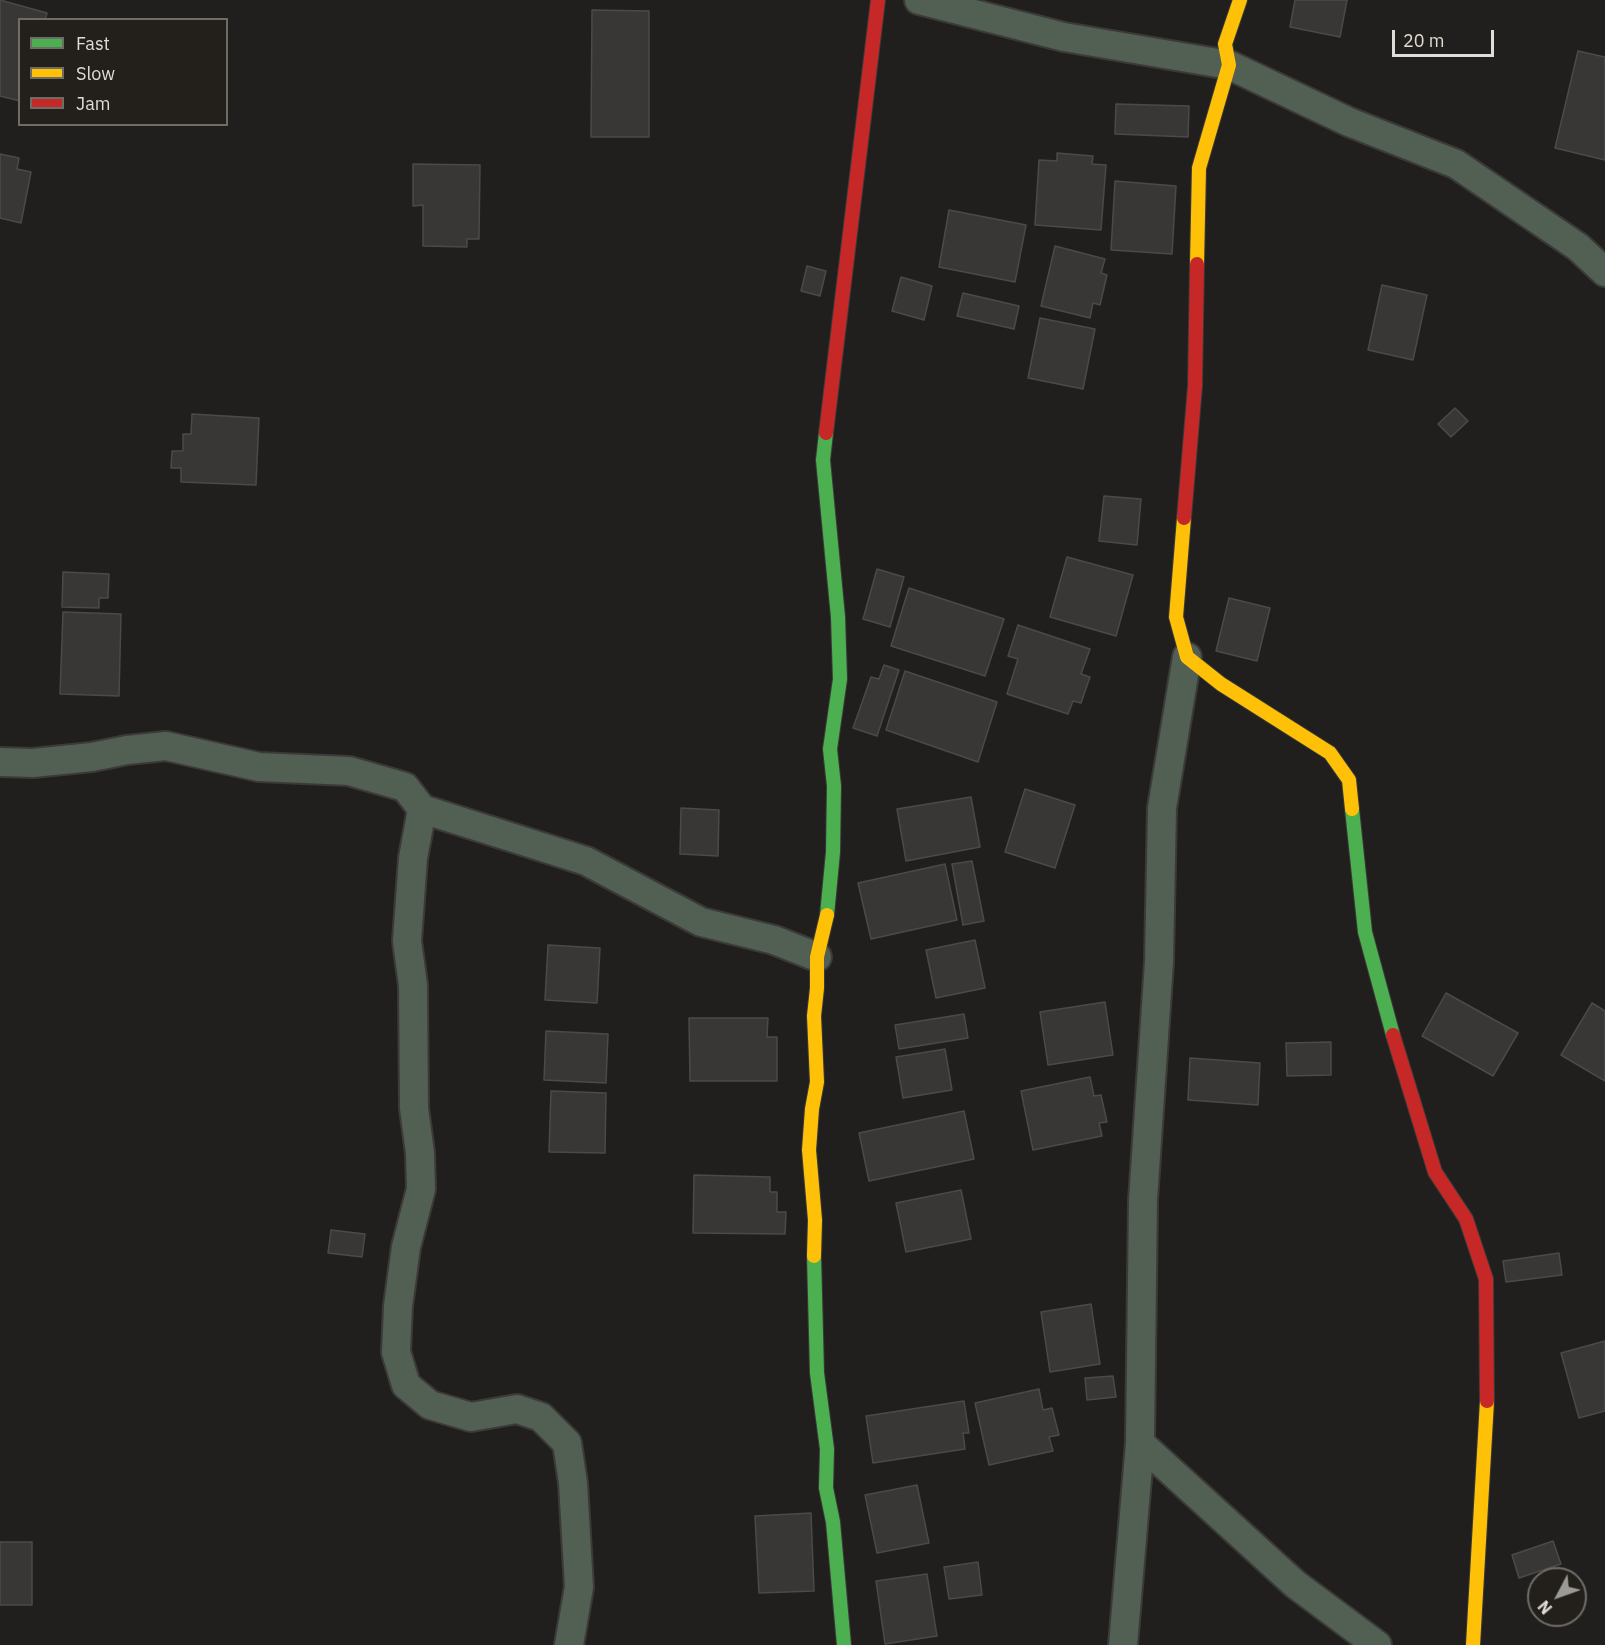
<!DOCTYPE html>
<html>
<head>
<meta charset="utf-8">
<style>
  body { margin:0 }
  #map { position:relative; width:1605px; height:1645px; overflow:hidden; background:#211f1d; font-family:"IBM Plex Sans",sans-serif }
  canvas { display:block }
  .legend { position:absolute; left:18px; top:18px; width:210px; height:108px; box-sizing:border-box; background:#23201b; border:2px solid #6e6c67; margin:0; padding:8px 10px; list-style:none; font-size:18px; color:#dfddd9 }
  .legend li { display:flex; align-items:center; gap:12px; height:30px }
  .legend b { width:30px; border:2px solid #6e6c67 }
  .north { position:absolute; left:1527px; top:1567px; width:60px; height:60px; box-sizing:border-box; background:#23201b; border:2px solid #6e6c67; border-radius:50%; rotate:229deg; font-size:16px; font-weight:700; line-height:24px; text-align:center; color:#dfddd9 }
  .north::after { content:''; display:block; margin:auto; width:21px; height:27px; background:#9c9a97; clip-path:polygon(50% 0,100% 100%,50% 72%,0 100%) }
  .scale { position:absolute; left:1392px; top:30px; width:102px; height:27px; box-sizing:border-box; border:3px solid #dfddd9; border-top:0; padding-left:8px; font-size:18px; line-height:21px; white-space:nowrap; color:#dfddd9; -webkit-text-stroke:4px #23201b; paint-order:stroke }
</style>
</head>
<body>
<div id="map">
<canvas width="1605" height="1645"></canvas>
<ul class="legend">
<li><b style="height:8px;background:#4caf50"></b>Fast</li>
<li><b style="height:8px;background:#ffc107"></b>Slow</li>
<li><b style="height:8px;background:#c62828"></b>Jam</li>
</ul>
<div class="north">N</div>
<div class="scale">20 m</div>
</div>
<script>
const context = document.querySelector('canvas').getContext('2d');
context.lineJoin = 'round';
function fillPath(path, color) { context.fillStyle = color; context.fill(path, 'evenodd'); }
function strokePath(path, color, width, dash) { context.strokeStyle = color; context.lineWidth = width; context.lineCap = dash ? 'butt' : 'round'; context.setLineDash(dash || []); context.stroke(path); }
const building = new Path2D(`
  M0 0 47 13 45 20H20V101L0 96Z
  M1295 0H1347L1340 37 1290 27Z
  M592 10 649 11V137H591Z
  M1578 51 1605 57V160L1555 148Z
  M1116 104 1189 106 1188 137 1115 134Z
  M1057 153 1093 156 1092 164 1106 165 1101 230 1035 225 1039 160 1057 161Z
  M0 154 19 158 17 169 31 172 21 223 0 218Z
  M413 164 480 165 479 239H467V247L423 246V205L413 206Z
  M1115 181 1176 186 1172 254 1111 250Z
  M949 210 1026 225 1015 282 939 267Z
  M1055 246 1105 259 1101 273 1107 275 1100 305 1093 303 1090 318 1041 306Z
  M807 266 826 271 820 296 801 291Z
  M901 277 932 286 924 320 892 311Z
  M1382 285 1427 295 1413 360 1368 350Z
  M963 293 1019 306 1014 329 957 316Z
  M1040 318 1095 329 1083 389 1028 378Z
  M1455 408 1468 421 1451 437 1438 424Z
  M192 414 259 418 256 485 181 482V468H171L172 451H183V434H191Z
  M1104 496 1141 499 1137 545 1099 541Z
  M1067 557 1133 575 1116 636 1050 617Z
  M877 569 904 577 890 627 863 619Z
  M63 572 109 574 108 598H99V608L62 607Z
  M909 588 1004 619 985 676 891 646Z
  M1229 598 1270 608 1257 661 1216 651Z
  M63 612 121 614 119 696 60 694Z
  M1018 625 1090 649 1081 674 1090 677 1081 703 1073 701 1068 714 1007 694 1018 659 1008 656Z
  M884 665 899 670 877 736 853 728 871 677 879 679Z
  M905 671 997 702 978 762 886 730Z
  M1025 789 1075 805 1055 868 1005 852Z
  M971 797 980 847 906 861 897 809Z
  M681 808 719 810 718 856 680 854Z
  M972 861 984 921 963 925 952 864Z
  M945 864 957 920 871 939 858 883Z
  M975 940 985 988 936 998 926 950Z
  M548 945 600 948 597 1003 545 1000Z
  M1446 993 1518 1033 1493 1076 1422 1036Z
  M1105 1002 1113 1055 1048 1065 1040 1012Z
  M1592 1003 1605 1011V1081L1561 1055Z
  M964 1014 968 1038 899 1049 895 1025Z
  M689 1018H768L767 1037H777V1081H690Z
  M546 1031 608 1034 606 1083 544 1080Z
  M1331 1042V1075L1287 1076 1286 1043Z
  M945 1049 952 1090 903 1098 896 1057Z
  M1190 1058 1260 1063 1258 1105 1188 1100Z
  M1090 1077 1094 1096 1101 1095 1107 1122 1099 1123 1102 1136 1033 1150 1021 1091Z
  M551 1091 606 1093 605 1153 549 1152Z
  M964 1111 974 1159 869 1181 859 1133Z
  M694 1175 770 1177V1192H777V1212H786L785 1234 693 1233Z
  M961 1190 971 1239 906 1252 896 1203Z
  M331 1230 365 1234 362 1257 328 1253Z
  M1559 1253 1562 1275 1506 1282 1503 1261Z
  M1091 1304 1100 1364 1050 1372 1041 1312Z
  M1605 1341V1411L1579 1418 1561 1353Z
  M1113 1376 1116 1397 1087 1400 1085 1378Z
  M1039 1389 1043 1410 1052 1408 1059 1435 1049 1437 1053 1451 989 1465 975 1403Z
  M964 1401 969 1433H963L965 1449 873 1463 866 1416Z
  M917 1485 929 1543 877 1553 865 1495Z
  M811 1513 814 1591 759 1593 755 1516Z
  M1553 1541 1561 1564 1519 1578 1512 1555Z
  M0 1542H32V1605H0Z
  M978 1562 982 1595 949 1599 944 1567Z
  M927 1574 937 1636 885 1644 876 1581Z`);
const street = new Path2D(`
  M919 0 1064 37 1229 65 1349 122 1456 164 1578 247 1605 272
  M0 762 33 763 92 757 127 750 166 746 259 767 349 771 405 787 422 809 413 858 407 941 413 985 414 1108 420 1153 421 1189 406 1247 398 1306 396 1352 406 1385 430 1405 471 1417 517 1409 541 1417 567 1443 573 1483 579 1587 569 1645
  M422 809 586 861 701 922 774 940 817 957
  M1140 1443 1295 1584 1377 1645
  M1123 1645 1140 1443 1143 1200 1159 962 1162 808 1187 657`);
const fast = new Path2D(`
  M826 433 823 460 838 617 840 679 830 749 834 786 833 852 827 915
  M1352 809 1365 932 1393 1035
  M814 1256 817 1373 827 1449 826 1488 833 1522 844 1645`);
const slow = new Path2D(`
  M1197 264 1199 168 1229 65 1225 44 1240 0
  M1184 518 1176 617 1187 657 1221 684 1330 753 1349 780 1352 809
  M814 1256 815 1220 809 1150 812 1109 817 1082 814 1016 817 988V957L827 915
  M1473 1645 1487 1401`);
const jam = new Path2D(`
  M826 433 878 0
  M1184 518 1195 386 1197 264
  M1393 1035 1435 1172 1466 1219 1486 1279 1487 1401`);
fillPath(building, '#393735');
strokePath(building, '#4c4a48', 1.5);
strokePath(street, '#3b3a38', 32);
strokePath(fast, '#3b3a38', 16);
strokePath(slow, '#3b3a38', 16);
strokePath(jam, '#3b3a38', 16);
strokePath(street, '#525f53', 28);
strokePath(fast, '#4caf50', 14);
strokePath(slow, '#ffc107', 14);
strokePath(jam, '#c62828', 14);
</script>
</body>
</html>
